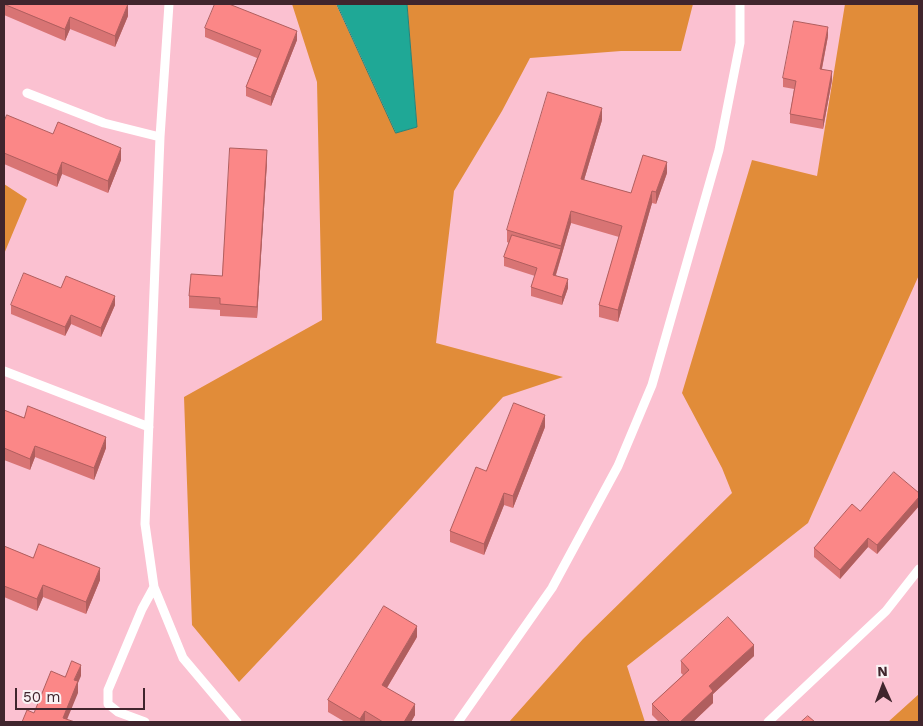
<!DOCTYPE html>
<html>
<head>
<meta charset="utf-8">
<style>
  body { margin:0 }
  #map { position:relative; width:923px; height:726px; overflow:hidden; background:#fbc1d1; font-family:"Work Sans",sans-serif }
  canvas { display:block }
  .frame { position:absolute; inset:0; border:5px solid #40252d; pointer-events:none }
  .north { position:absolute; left:858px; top:661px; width:50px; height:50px; -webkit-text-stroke:4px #faf2f4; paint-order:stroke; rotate:358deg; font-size:14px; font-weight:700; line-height:20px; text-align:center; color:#40252d }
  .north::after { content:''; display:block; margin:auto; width:18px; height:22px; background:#40252d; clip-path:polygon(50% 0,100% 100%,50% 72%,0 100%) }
  .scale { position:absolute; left:15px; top:688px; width:130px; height:22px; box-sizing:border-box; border:2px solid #40252d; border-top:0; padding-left:6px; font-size:15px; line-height:18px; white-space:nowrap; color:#40252d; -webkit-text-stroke:4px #faf2f4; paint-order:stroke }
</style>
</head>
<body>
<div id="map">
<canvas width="923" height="726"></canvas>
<div class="frame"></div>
<div class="north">N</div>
<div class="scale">50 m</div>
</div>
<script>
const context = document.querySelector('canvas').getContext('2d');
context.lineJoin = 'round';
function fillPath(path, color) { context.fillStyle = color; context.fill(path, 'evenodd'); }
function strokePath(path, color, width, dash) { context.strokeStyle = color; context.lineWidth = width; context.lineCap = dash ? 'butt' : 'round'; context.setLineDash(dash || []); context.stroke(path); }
const forest = new Path2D(`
  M292 4H336L396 133 417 127 407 4H693L681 51H621L530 58 502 111 454 191 436 343 563 377 503 397 356 558 239 682 192 625 184 397 322 320 317 82Z
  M845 4H919V275L808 523 627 666 645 722H509L583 639 732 493 722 468 682 393 752 160 817 176Z
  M4 184 27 199 4 254Z
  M919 694V722H888Z`);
const water = new Path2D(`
  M337 4H407L417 127 396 133Z`);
const lane = new Path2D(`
  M169 4 160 137 145 524 154 587 183 658 237 722
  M27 93 104 123 160 137
  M4 371 149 427
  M145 722 118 712 108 704V690L142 609 154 587
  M458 722 552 588 618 466 652 385 719 150 740 43V4
  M768 722 886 611 919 569`);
const wall = new Path2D(`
  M4 4 128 16 115 47 70 29 65 41 4 15Z
  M205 28 297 40 271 106 246 96V87L257 58 205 37Z
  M828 36 822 69 832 80 823 129 790 123V114L794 89 783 87V78Z
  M602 120 584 180 631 193 667 173 656 204 652 203 618 322 599 317V305L619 237 571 223 556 275 568 288 562 305 531 296V287L535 276 504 266V257L509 243 507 242V230Z
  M4 122 53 134 121 160 108 193 62 174 57 187 4 164Z
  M267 162 257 318 220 316V310L189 308V296L222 276Z
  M61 288 115 305 101 337 71 324 65 336 11 314V305Z
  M4 410 106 448 94 480 35 457 30 470 4 460Z
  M545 427 513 508 504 505 484 555 450 542V531L486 471Z
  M919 493V506L877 554 868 547 840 579 814 557V548L860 511Z
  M4 546 33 558 100 580 86 614 43 597 37 611 4 597Z
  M417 637 387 688 415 715 411 722H345L328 712V700Z
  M754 656 713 694V703L693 722H659L652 715V704L683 675 681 673V661Z`);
const shadedWall = new Path2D(`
  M128 4V16L115 47V36Z
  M70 17V29L65 41V29Z
  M828 27V36L820 78V69Z
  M297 31V40L271 106V97Z
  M832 71V80L823 129V120Z
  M602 108V120L581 190V179Z
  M121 148V160L108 193V181Z
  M267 150V162L257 318V307Z
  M62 162V174L57 187V175Z
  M667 162V173L656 204V192Z
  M652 191V203L618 322V310Z
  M571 211V223L553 284V275Z
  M568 279V288L562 305V297Z
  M115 296V305L101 337V328Z
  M71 315V324L65 336V327Z
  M545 415V427L513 508V496Z
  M106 437V448L94 480V468Z
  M35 446V457L30 470V459Z
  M504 493V505L484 555V544Z
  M919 497V506L877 554V545Z
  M868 538V547L840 579V570Z
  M100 568V580L86 614V602Z
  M43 585V597L37 611V599Z
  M417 626V637L382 696V685Z
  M754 645V656L713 694V703L693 722H680L709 686Z
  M81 665V676L78 683V693L66 722 63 718 74 680Z
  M415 704V715L411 722H404Z
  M365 711V722H360V719Z`);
const building = new Path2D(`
  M4 4H128L115 36 70 17 65 29Z
  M215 4H229L297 31 271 97 246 87 261 50 205 28Z
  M794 21 828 27 820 69 832 71 823 120 790 114 796 81 783 78Z
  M548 92 602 108 581 179 631 193 643 155 667 162 656 192 652 191 618 310 599 305 622 226 571 211 561 246 507 230Z
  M7 115 53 134 58 122 121 148 108 181 62 162 57 175 4 153V122Z
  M230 148 267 150 257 307 220 304V298L189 296 191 274 222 276Z
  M512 235 561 249 553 275 568 279 562 297 531 287 537 268 504 257Z
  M24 273 61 288 66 276 115 296 101 328 71 315 65 327 11 305Z
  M514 403 545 415 513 496 504 493 484 544 450 531 476 467 486 471Z
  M28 406 106 437 94 468 35 446 30 459 4 448V410L24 418Z
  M894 472 919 493V497L877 545 868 538 840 570 814 548 852 504 860 511Z
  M39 544 100 568 86 602 43 585 37 599 4 586V546L33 558Z
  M384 606 417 626 382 685 415 704 404 722H383L365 711 360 719 328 700Z
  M728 617 754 645 709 686 713 691 680 722H670L652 704 689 670 681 661Z
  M72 661 81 665 74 680 78 681 63 718 75 722H22L27 710 34 713 51 671 65 677Z
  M808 716 815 722H801Z`);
fillPath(forest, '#e18c39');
fillPath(water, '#1fa896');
strokePath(water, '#298176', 1);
strokePath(lane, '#fff', 9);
fillPath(wall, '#d87474');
fillPath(shadedWall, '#b05e5e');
fillPath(building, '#fb8787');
strokePath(building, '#b05e5e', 1);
</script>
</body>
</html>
